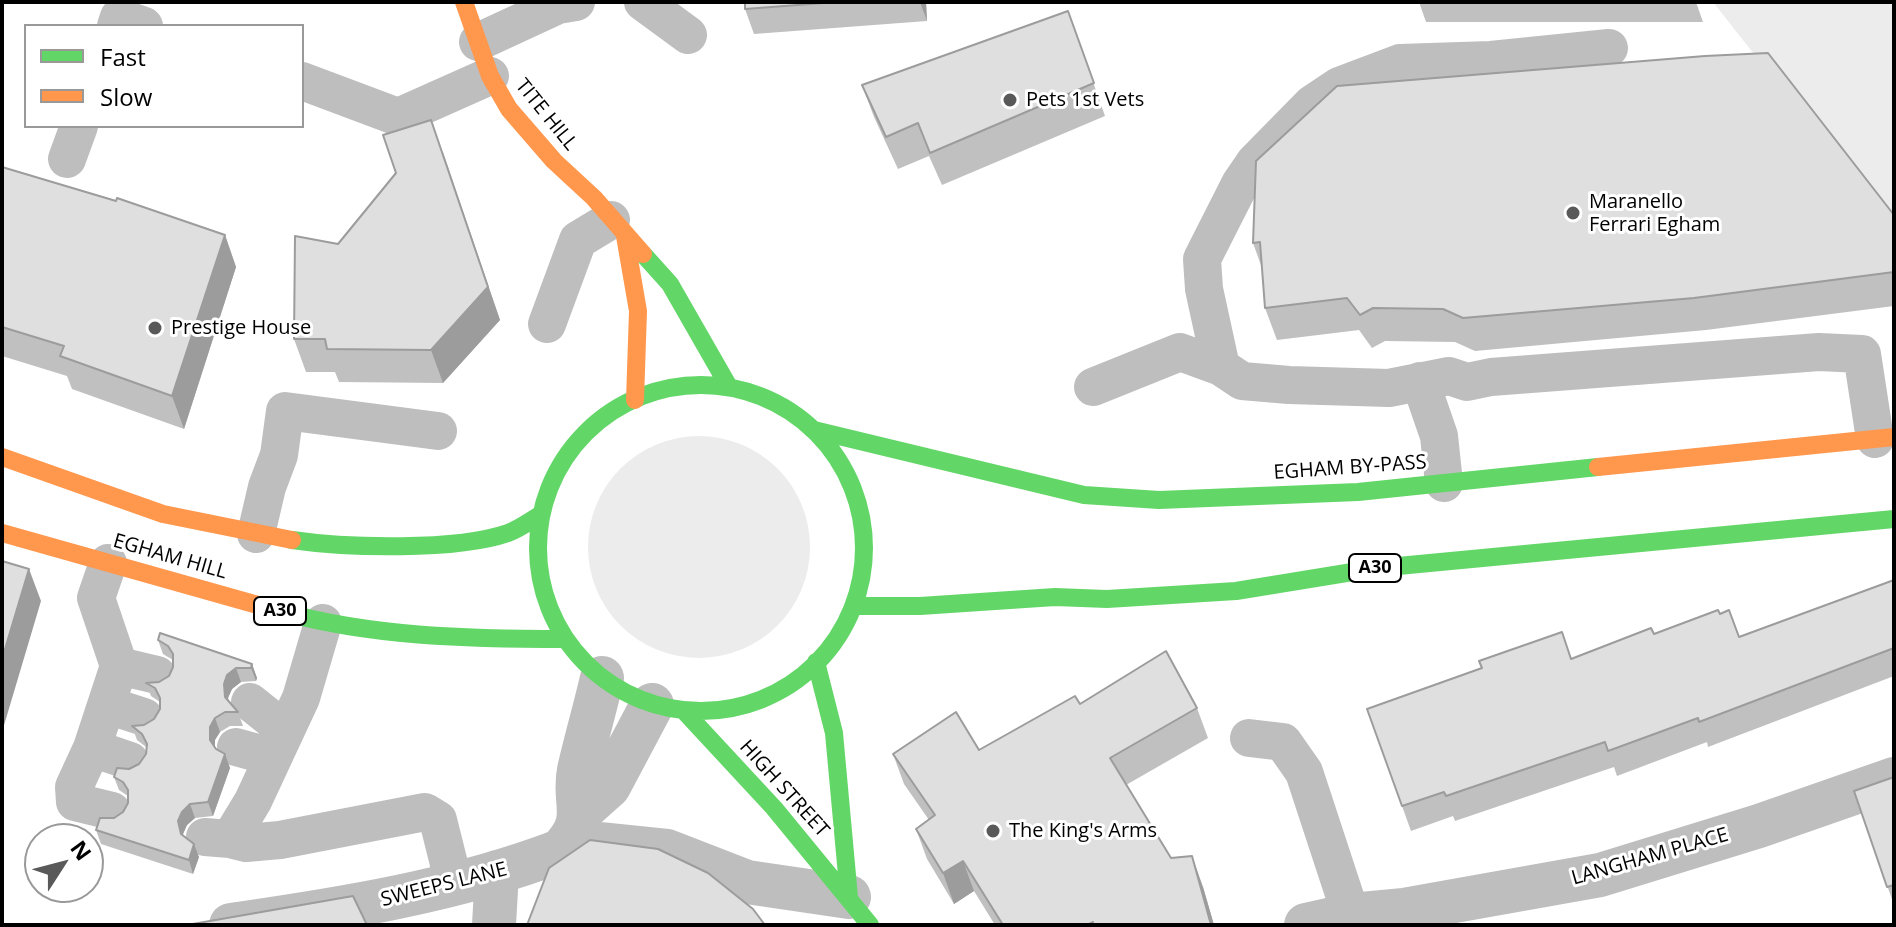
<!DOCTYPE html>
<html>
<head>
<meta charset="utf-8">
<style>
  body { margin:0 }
  #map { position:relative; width:1896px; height:927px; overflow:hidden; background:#fff; font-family:"Open Sans",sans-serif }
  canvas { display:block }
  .frame { position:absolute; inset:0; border:4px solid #000; pointer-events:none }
  .legend { position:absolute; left:24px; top:24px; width:280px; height:104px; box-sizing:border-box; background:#fff; border:2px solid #999; margin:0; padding:10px 14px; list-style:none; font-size:24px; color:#000 }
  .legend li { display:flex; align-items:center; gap:16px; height:40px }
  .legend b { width:40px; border:2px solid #999 }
  .north { position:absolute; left:24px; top:823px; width:80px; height:80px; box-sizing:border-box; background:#fff; border:2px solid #999; border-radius:50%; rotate:54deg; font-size:22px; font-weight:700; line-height:32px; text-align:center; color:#000 }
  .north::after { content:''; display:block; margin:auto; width:28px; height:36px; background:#595959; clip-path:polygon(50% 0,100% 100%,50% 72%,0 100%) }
</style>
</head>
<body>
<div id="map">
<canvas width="1896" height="927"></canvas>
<div class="frame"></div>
<ul class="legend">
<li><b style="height:10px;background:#63d668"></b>Fast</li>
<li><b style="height:10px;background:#ff974d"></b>Slow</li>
</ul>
<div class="north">N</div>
</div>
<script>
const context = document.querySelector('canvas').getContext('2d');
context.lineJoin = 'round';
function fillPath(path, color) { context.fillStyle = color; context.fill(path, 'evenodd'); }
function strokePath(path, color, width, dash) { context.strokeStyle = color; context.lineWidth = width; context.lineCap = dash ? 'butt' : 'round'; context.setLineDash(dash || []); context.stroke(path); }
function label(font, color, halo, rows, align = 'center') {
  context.font = font + ' "Open Sans",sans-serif'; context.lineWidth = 6; context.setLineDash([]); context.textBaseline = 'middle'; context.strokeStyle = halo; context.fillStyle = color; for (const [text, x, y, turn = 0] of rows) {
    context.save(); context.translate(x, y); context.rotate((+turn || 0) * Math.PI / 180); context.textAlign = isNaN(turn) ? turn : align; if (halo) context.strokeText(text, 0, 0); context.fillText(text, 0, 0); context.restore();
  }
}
const green = new Path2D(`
  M1713 2H1894V232Z
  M588 547a111 111 0 1 1 222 0a111 111 0 1 1-222 0Z`);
const lane = new Path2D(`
  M643 2 688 35
  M116 26 119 17 144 26
  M478 42 558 5 576 2
  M302 81 398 117 490 76
  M67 159 79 126
  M547 324 578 240 611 220
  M1221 367 1204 289 1202 259 1240 184 1255 162 1312 104 1339 86 1400 63 1491 60 1609 48
  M1420 381 1439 436 1444 483
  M1093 387 1180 352 1221 367 1242 381 1289 385 1389 388 1449 376 1467 382 1491 377 1819 352 1862 354 1875 439
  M256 534 267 487 279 455 285 411 438 431
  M108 563 96 598 119 666 92 748 74 787 75 802 112 811
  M119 666 157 675
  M250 702 285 730
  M107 705 144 717
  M1249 738 1283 742 1304 772 1351 915
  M236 747 272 757
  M92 748 130 761
  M205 837 230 839 253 801 301 698 323 623
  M230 839 246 843 280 840 425 812 438 820 454 884`);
const street = new Path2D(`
  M581 811 609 786 652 705
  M599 844 667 851 747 882 849 897
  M231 925C342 909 455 891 560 851 592 819 572 804 579 770 586 739 595 709 602 678
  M494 925 497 872
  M1306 925 1351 915 1404 910 1600 875 1759 826 1894 779`);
const fast = new Path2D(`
  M643 254 670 284 729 387
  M538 548a163 163 0 1 1 326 0a163 163 0 1 1-326 0Z
  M814 430 1084 495 1159 500 1358 492 1598 467
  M292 540C347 548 456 551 508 533 519 529 530 521 540 515
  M855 606H920L1055 597 1107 599 1236 591 1377 568 1894 519
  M279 611C373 637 469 639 566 639
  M816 662 834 733 849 897
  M684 711 774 808 870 925`);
const slow = new Path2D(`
  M464 2 490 76 509 109 554 161 594 198 643 254
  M625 236 638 311 635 400
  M2 457 163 514 292 540
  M1598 467 1894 437
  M2 533 279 611`);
const wall = new Path2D(`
  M745 2H926L927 21 754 34 745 9Z
  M1419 2H1696L1703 22H1426Z
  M1068 11 1105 116 942 185 929 156 898 169 874 117 862 85Z
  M443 152 500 320 443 383 339 382 335 372H306L294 339 338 244Z
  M2 167 225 235 236 267 184 429 72 389 67 376 2 356Z
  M1894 215V306L1706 330 1475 351 1455 342 1385 341 1372 348 1359 330 1277 340 1265 308 1262 268 1253 243Z
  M1894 580V676L1708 747 1707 742 1617 776 1614 767 1455 821 1453 816 1411 831 1367 709 1571 659 1720 614 1739 637Z
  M158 640 252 664 257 678 256 681 241 682 232 689 228 698 229 702 238 712 243 726H230L220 732 215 740V748L225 754 230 768 213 816 195 818 187 825 183 834 199 857 193 874 101 844 96 830 123 812 128 803V796L119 790 114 777 139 764 146 754V747L137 740 132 726 144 725 154 719 160 709V702L151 696 146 683 159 682 169 676 173 667V660L163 654Z
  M1080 704 1197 708 1208 738 1126 785 1171 858 1203 887 1214 925H995L974 891 954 904 927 859 916 829 929 820 904 784 893 754 979 750Z
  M1894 777V905L1854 791Z`);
const shadedWall = new Path2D(`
  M920 2H926L927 21Z
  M431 120 500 320 443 383 431 350Z
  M225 235 236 267 184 429 172 396Z
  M29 569 41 601 2 732V659Z
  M252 664 257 678 256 681 251 668Z
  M236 668 241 682 232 689 228 698 230 711 225 697 224 684 227 675Z
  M215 718 220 732 215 740V753L210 740V727Z
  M225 754 230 768 213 816 208 802Z
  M190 804 195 818 187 825 183 834 186 847 181 834 178 821 182 812Z
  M194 844 199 857 193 874 189 860Z
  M1192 856 1203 887 1214 925H1211Z
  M963 861 974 891 954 904 943 873Z`);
const building = new Path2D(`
  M745 2H837L745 9Z
  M1068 11 1094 83 930 153 918 123 886 137 862 85Z
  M1768 53 1894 215V272L1694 298 1463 318 1443 309 1373 308 1360 315 1347 298 1265 308 1260 242 1253 243 1256 161 1337 86 1705 56Z
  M431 120 488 287 431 350 327 349 325 339H294L295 236 338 244 396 173 383 135Z
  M2 167 116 201 117 198 225 235 172 396 60 356 64 346 2 327Z
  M2 561 29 569 2 659Z
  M1894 580V648L1699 722 1698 718 1608 751 1605 742 1446 796 1444 792 1402 806 1367 709 1482 668 1479 661 1562 632 1571 659 1651 628 1654 634 1718 610 1720 614 1729 610 1739 637Z
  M160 633 252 664 251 668H236L227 675 224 684 225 697 238 712H225L215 718 210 727V740L216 749 225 754 208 802 190 804 182 812 178 821 181 834 194 844 189 860 96 830 100 818H114L123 812 128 803V790L123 782 114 777 117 768 129 769 139 764 146 754 147 744 142 734 132 726 144 725 154 719 160 709V698L155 688 146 683 159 682 169 676 173 667V654L168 646 158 640Z
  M1166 651 1197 708 1110 758 1171 858 1192 856 1211 925H1092L1093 922 1087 925H1003L963 861 943 873 916 829 935 815 893 754 956 712 979 750 1075 696 1080 704Z
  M1894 777V885L1887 887 1854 791Z
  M590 840 658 849 708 873 753 909 765 925H527L549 868Z
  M353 896 367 925H187Z`);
const markers = [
  [1010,100,8,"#595959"],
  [1573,213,8,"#595959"],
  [155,328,8,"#595959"],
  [993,831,8,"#595959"]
];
const shields = [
  [1375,568,52],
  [280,611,52]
];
const shieldNames = [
  ["A30",1375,568],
  ["A30",280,611]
];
const poiNames = [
  ["Pets 1st Vets",1026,100],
  ["Maranello",1589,202],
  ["Ferrari Egham",1589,225],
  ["Prestige House",171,328],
  ["The King's Arms",1009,831]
];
const streetNames = [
  ["TITE HILL",546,115,51],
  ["EGHAM BY-PASS",1350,468,-4],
  ["EGHAM HILL",170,557,16],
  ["HIGH STREET",784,789,48],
  ["LANGHAM PLACE",1650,857,-16],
  ["SWEEPS LANE",444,885,-14]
];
fillPath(green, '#ececec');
strokePath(lane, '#bebebe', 38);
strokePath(street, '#bebebe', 44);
strokePath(fast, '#63d668', 18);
strokePath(slow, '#ff974d', 18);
fillPath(wall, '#c0c0c0');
fillPath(shadedWall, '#9c9c9c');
fillPath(building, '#dfdfdf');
strokePath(building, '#9c9c9c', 2);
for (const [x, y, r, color] of markers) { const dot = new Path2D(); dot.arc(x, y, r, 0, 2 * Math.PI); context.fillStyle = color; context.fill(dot); strokePath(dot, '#fff', 3); }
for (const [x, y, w] of shields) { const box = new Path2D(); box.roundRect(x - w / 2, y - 14, w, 28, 6); context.fillStyle = '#fff'; context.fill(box); strokePath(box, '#000', 2); }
label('bold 18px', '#000', null, shieldNames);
label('20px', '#000', '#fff', poiNames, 'left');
label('20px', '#000', '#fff', streetNames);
</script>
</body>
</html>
